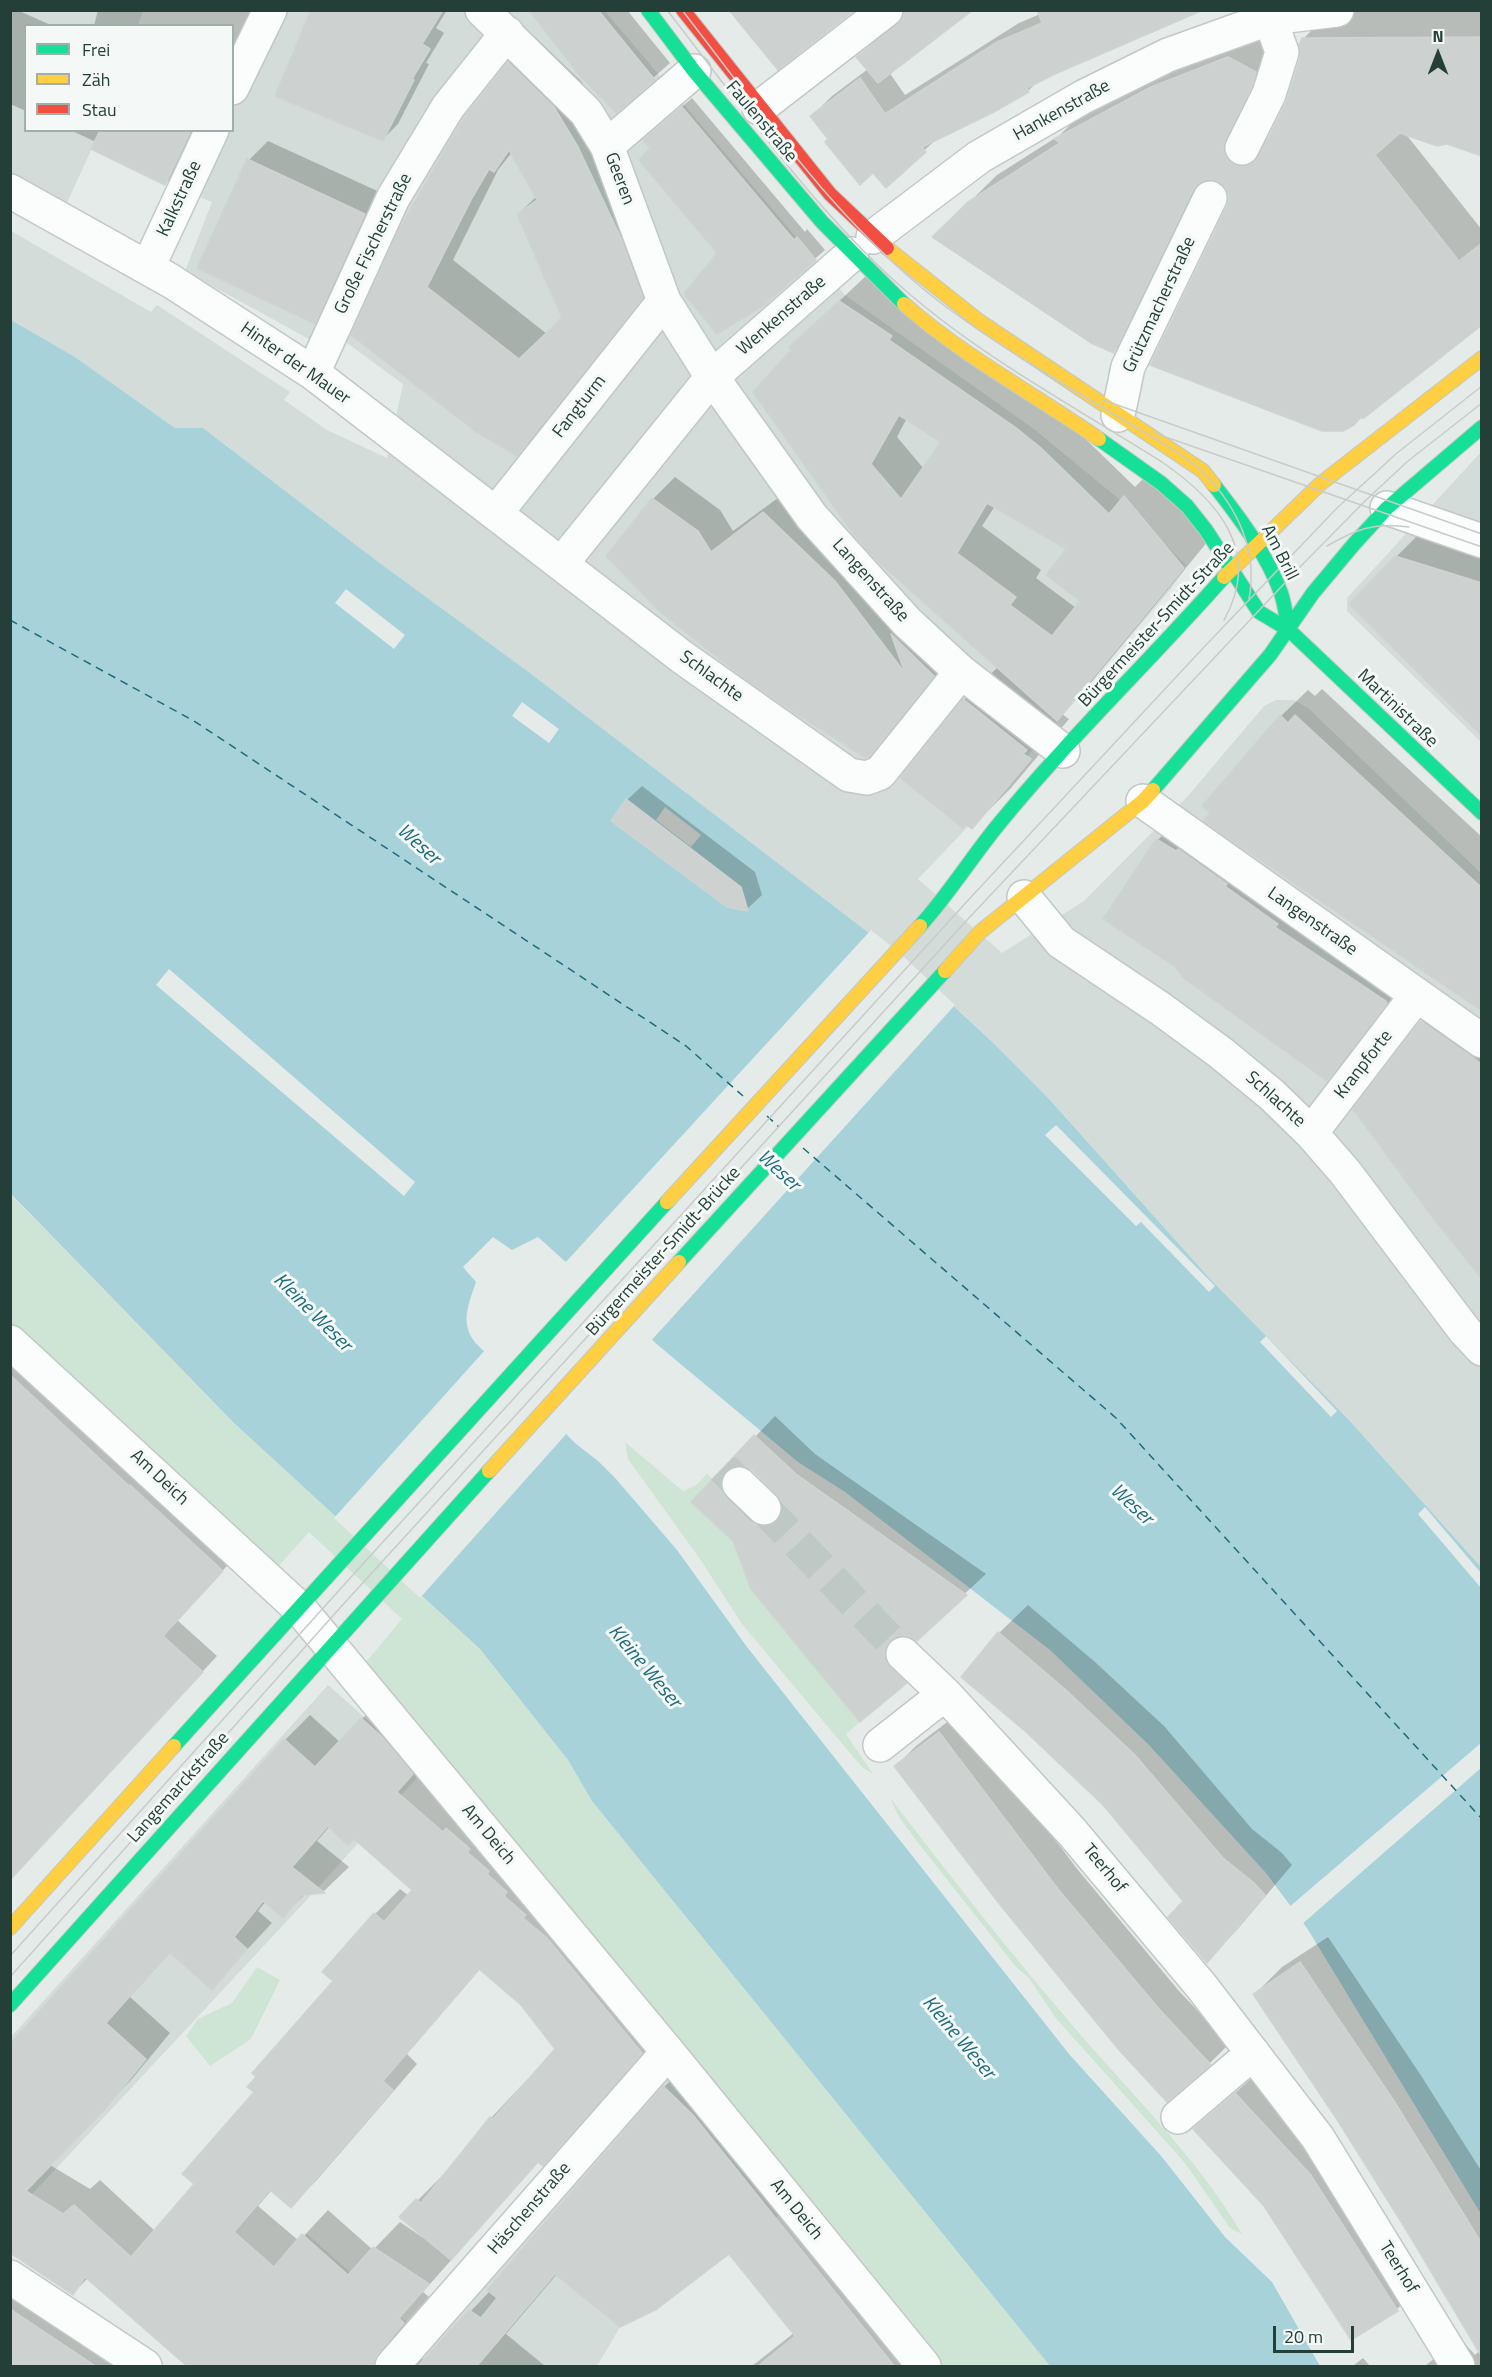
<!DOCTYPE html>
<html>
<head>
<meta charset="utf-8">
<style>
  body { margin:0 }
  #map { position:relative; width:1492px; height:2377px; overflow:hidden; background:#e5ebe8; font-family:"Titillium Web",sans-serif }
  canvas { display:block }
  .frame { position:absolute; inset:0; border:12px solid #233f37; pointer-events:none }
  .legend { position:absolute; left:24px; top:24px; width:210px; height:108px; box-sizing:border-box; background:#f4f9f7; border:2px solid #a0afaa; margin:0; padding:8px 10px; list-style:none; font-size:18px; color:#233f37 }
  .legend li { display:flex; align-items:center; gap:12px; height:30px }
  .legend b { width:30px; border:2px solid #a0afaa }
  .north { position:absolute; left:1408px; top:24px; width:60px; height:60px; -webkit-text-stroke:4px #f4f9f7; paint-order:stroke; rotate:0deg; font-size:16px; font-weight:700; line-height:24px; text-align:center; color:#233f37 }
  .north::after { content:''; display:block; margin:auto; width:21px; height:27px; background:#233f37; clip-path:polygon(50% 0,100% 100%,50% 72%,0 100%) }
  .scale { position:absolute; left:1273px; top:2326px; width:81px; height:27px; box-sizing:border-box; border:3px solid #233f37; border-top:0; padding-left:8px; font-size:18px; line-height:21px; white-space:nowrap; color:#233f37; -webkit-text-stroke:4px #f4f9f7; paint-order:stroke }
</style>
</head>
<body>
<div id="map">
<canvas width="1492" height="2377"></canvas>
<div class="frame"></div>
<ul class="legend">
<li><b style="height:8px;background:#16e098"></b>Frei</li>
<li><b style="height:8px;background:#ffcf43"></b>Zäh</li>
<li><b style="height:8px;background:#f24e42"></b>Stau</li>
</ul>
<div class="north">N</div>
<div class="scale">20 m</div>
</div>
<script>
const context = document.querySelector('canvas').getContext('2d');
context.lineJoin = 'round';
function fillPath(path, color) { context.fillStyle = color; context.fill(path, 'evenodd'); }
function strokePath(path, color, width, dash) { context.strokeStyle = color; context.lineWidth = width; context.lineCap = dash ? 'butt' : 'round'; context.setLineDash(dash || []); context.stroke(path); }
function label(font, color, halo, rows, align = 'center') {
  context.font = font + ' "Titillium Web",sans-serif'; context.lineWidth = 6; context.setLineDash([]); context.textBaseline = 'middle'; context.strokeStyle = halo; context.fillStyle = color; for (const [text, x, y, turn = 0] of rows) {
    context.save(); context.translate(x, y); context.rotate((+turn || 0) * Math.PI / 180); context.textAlign = isNaN(turn) ? turn : align; if (halo) context.strokeText(text, 0, 0); context.fillText(text, 0, 0); context.restore();
  }
}
const built = new Path2D(`
  M11 11H143L138 25 26 26V130L100 131 59 220 11 194Z
  M262 11H605L845 295 1034 429 1119 499 1185 564V569L1170 590 962 833 918 879 1002 953 1084 901 1188 796 1264 706 1276 700H1294L1308 708 1481 873V1567L1348 1419 1211 1280 1049 1099 899 956 530 673 377 561 203 428H175L75 357 11 320V231L151 312 157 305 290 392 284 400 327 430 387 458 403 384 347 343H316L185 271 212 202 172 186 200 131 232 130 233 68Z
  M1481 452V742L1347 611V598Z
  M328 1685 424 1770 314 1892 11 2217V2037Z
  M669 2076 784 2211 657 2309 620 2327 597 2366H191L307 2234 432 2345Z`);
const green = new Path2D(`
  M10 1194 234 1423 480 1649 568 1760 592 1801 1050 2366H943L366 1662 402 1619 309 1532 275 1570 11 1325Z
  M625 1442 683 1491 695 1486 707 1474 713 1479 691 1503 733 1541 751 1589 860 1722 846 1734 873 1774 862 1767 845 1747 742 1624 700 1559 628 1459Z
  M890 1798C950 1875 1009 1952 1073 2026 1131 2094 1197 2157 1242 2234L1230 2228 1185 2163 1055 2017 1029 1978 1016 1967 919 1844 899 1817Z
  M257 1967 280 1980 251 2039 210 2066 186 2036 198 2019 232 2003Z`);
const water = new Path2D(`
  M11 320 75 357 175 428H203L377 561 530 673 899 956 992 1042 1049 1099 1211 1280 1348 1419 1481 1567V2214L1307 1928 1266 1873 1149 1745 1050 1650 845 1492 798 1462 659 1346 538 1237 512 1250 493 1237 463 1267 476 1282C466 1310 458 1330 484 1351L575 1443 598 1461 616 1479 677 1550 747 1647 1069 2054 1162 2157 1225 2237 1272 2282 1320 2366H1050L592 1801 568 1760 480 1649 234 1423 11 1194Z`);
const pier = new Path2D(`
  M346 589 405 635 394 649 335 603Z
  M522 702 559 729 549 743 512 716Z
  M665 807 701 835 691 847 656 820Z
  M871 930 901 954 955 1005 650 1342 564 1264Z
  M169 969 415 1182 404 1196 156 985Z
  M1056 1125 1215 1286 1209 1292 1141 1222 1136 1226 1045 1135Z
  M1266 1336 1337 1411 1331 1417 1260 1342Z
  M486 1349 568 1432 420 1598 334 1518Z
  M1425 1507 1481 1573V1588L1418 1514Z
  M1481 1743V1768L1301 1925 1288 1908Z`);
const shadow = new Path2D(`
  M10 10H17L53 26H26V111L10 104Z
  M98 10H260L232 78V26H94Z
  M312 10H447L436 28 444 33 426 63 429 64 398 124 382 140Z
  M530 10H627L670 63 616 111Z
  M1038 10H1205L1161 27 1037 82 1028 91 941 135 886 186 873 171 830 139 812 116 832 96 868 69 858 57 878 37 904 17 889 72 905 95 1019 23 1040 14Z
  M1482 11V155L1447 143 1405 133 1482 230V323L1228 207 1230 197 1227 187 1218 180 1211 178 1141 324 1114 351 934 237 997 175 1060 135 1083 112 1256 31 1282 45 1260 138 1269 140 1287 103 1301 58 1303 39 1330 12Z
  M535 37 581 81 604 120 669 270 544 428 517 454 353 334 509 63ZM512 152 537 196 518 214 564 317 547 334 453 260 498 170Z
  M692 98 805 232 807 229 825 250 763 304 652 148 654 131Z
  M70 130H202L188 161 165 184 96 142Z
  M268 141 384 194 334 303 314 323 249 160Z
  M867 275 1068 422 1135 487 1151 471 1209 540 1083 692 1062 714 1069 719 1011 788 972 827 902 778 964 700 998 667 877 559 818 321ZM907 418 943 442 924 469 897 437ZM995 506 1068 549 1082 601 1076 608 1036 578 1041 570 982 526Z
  M675 477 720 510 733 531 786 492 955 653 890 734 868 756 608 556 653 499Z
  M1418 535 1482 556V733L1396 557Z
  M1322 689 1482 837V1009L1212 813 1281 716 1308 690 1315 696Z
  M642 786 755 872 762 895 747 909 627 800Z
  M1175 822 1404 984 1345 1061 1327 1079 1174 965 1105 918 1158 840Z
  M1438 1006 1482 1038V1277L1355 1109 1422 1022Z
  M10 1347 237 1555 177 1620 217 1656 10 1879Z
  M775 1416 815 1454 986 1574 916 1639 904 1634V1640L925 1663 906 1682 734 1540 693 1502ZM740 1465 753 1469 779 1494 784 1507H779L740 1468Z
  M1028 1605 1095 1662 1164 1726 1252 1829 1282 1853 1292 1865 1235 1932 1207 1961 1185 1901 999 1633Z
  M387 1693 407 1711 437 1748 421 1766 667 2026 568 2139 543 2164 539 2161 452 2257 453 2258 423 2292 429 2297 403 2326 399 2335 415 2360 425 2359 490 2291 664 2087 689 2062 760 2140 941 2366H752L794 2333 729 2252 557 2274 506 2334 545 2366H193L88 2278 73 2293 10 2250V2044L285 1740 310 1715 340 1742ZM330 1826 354 1837 414 1890 409 1896 400 1889 375 1914 324 1972 335 1981 256 2092 196 2184 155 2231 100 2180 90 2189 50 2165 131 2080 170 2033 130 1997 171 1951 212 1987 272 1923 258 1911 266 1901 283 1916 306 1893 324 1891 349 1867 317 1841ZM481 1968 522 2004 556 2049 491 2118 444 2176 443 2175 401 2217 424 2235 422 2237 400 2222 373 2250 328 2210 299 2241 258 2206 272 2190 290 2206 316 2181 417 2064 407 2054Z
  M959 1713 1078 1870 1179 1991 1229 2044 1210 2063 896 1766 916 1746Z
  M1328 1937 1420 2074 1482 2172V2366H1425L1460 2338 1475 2355 1479 2351 1406 2227 1339 2120 1255 1994 1282 1967Z
  M1255 2075 1417 2290 1397 2309 1351 2338 1266 2206 1195 2129Z
  M10 2277 147 2366H10Z
  M1363 2358 1370 2366H1353Z`);
const ferry = new Path2D(`
  M10 620 194 721 686 1046 743 1096
  M767 1116 779 1127
  M803 1148 1116 1418 1482 1819`);
const building = new Path2D(`
  M311 10H443L422 44 430 49 412 79 414 80 383 141 275 96Z
  M529 10H598L655 80 616 113 580 76Z
  M729 10H855L778 70Z
  M904 10H973L878 83 856 57 897 25 903 18Z
  M1037 10H1203L1055 74 1027 88 1029 92 992 113 922 147 926 152 886 188 873 173 860 185 825 142 828 139 810 116 860 78 885 114 997 42 1042 23Z
  M1482 37V156L1447 144 1437 146 1400 133 1375 155 1459 261 1482 243V325L1364 418H1360L1354 425 1343 431H1322L1150 365 1227 206 1229 197 1226 188 1218 181 1208 179 1200 182 1193 190 1114 353 1091 343 932 237 968 202 1060 143 1054 139 1151 87 1228 57 1256 72 1252 87 1225 140 1223 149 1226 158 1233 164 1244 167 1253 163 1259 156 1286 102 1300 58 1299 45 1302 38Z
  M508 62 554 107 578 147 621 238 643 298 517 456 475 431 351 335 399 229 442 154 464 118ZM509 150 537 200 517 214 562 318 519 359 427 287 472 198 489 169 494 172Z
  M682 107 794 240 797 237 816 260 764 305 717 334 684 294 717 253 639 160 650 148 643 140Z
  M100 130H191L165 185 91 149Z
  M247 159 365 214 315 324 197 268Z
  M839 301 892 336 889 340 1015 427 1041 448 1109 514 1124 496 1184 568 1057 721 876 560 854 535 753 392 791 350 789 347ZM899 415 941 442 901 499 871 464ZM987 503 1066 549 1046 575 1080 601 1052 636 1010 605 1016 597 957 553Z
  M652 498 698 531 711 552 763 512 835 581 905 673 891 634 934 676 869 757 866 758 778 702 737 673 660 612 606 556Z
  M1395 556 1482 583V736L1349 604Z
  M963 699 1027 750 1023 754 1031 759 972 829 966 825 963 828 900 778Z
  M1280 715 1288 723 1295 715 1482 888V1011L1203 821 1210 813 1202 806Z
  M626 799 741 887 748 911 727 907 611 821Z
  M1156 839 1176 851 1178 849 1227 884 1225 886 1278 924 1275 927 1386 1001 1387 1004 1327 1081 1185 979 1174 966 1103 919Z
  M1421 1021 1482 1064V1279L1433 1218 1353 1109Z
  M10 1375 129 1486 130 1485 223 1571 163 1636 203 1672 10 1880Z
  M754 1435 796 1474 967 1595 917 1641 907 1636H897L889 1642 885 1650V1660L907 1683 860 1722 751 1589 733 1541 691 1502ZM733 1466H743L752 1470 777 1495 782 1503V1512L777 1521 769 1526H759L751 1522 726 1498 721 1490V1480L725 1471Z
  M998 1632 1066 1690 1135 1755 1223 1858 1253 1882 1265 1895 1207 1963 1168 1917 1183 1901 1103 1805 1026 1732 961 1677Z
  M361 1718 381 1736 413 1774 397 1792 443 1832 446 1828 470 1849 467 1852 489 1871 487 1874 507 1892 504 1896 526 1915 523 1918 546 1937 642 2053 543 2166 538 2162 451 2260 399 2217 416 2199 421 2203 490 2117 493 2119 555 2049 521 2005 479 1969 383 2081 393 2090 291 2208 270 2190 234 2232 274 2267 302 2234 348 2275 373 2247 429 2284 399 2318 404 2323 378 2354 374 2367H188L85 2277 73 2295 10 2253V2044L284 1739 315 1767ZM328 1826 348 1845 354 1839 412 1890 384 1922 374 1913 322 1972 333 1981 252 2073 256 2077 247 2087 254 2092 182 2174 194 2184 131 2257 74 2205 63 2214 26 2191 106 2108 146 2059 106 2023 169 1952 212 1990 247 1949 234 1937 263 1901 283 1918 302 1895 325 1893 292 1867Z
  M939 1732 1058 1889 1160 2010 1211 2065 1167 2102 1119 2050 1001 1906 894 1766Z
  M1300 1962 1394 2101 1482 2244V2357L1405 2228 1338 2121 1253 1994Z
  M663 2086 693 2115 895 2367H757L795 2336 729 2254 657 2309 620 2327 555 2274 476 2367H417L469 2310 481 2318 497 2298 487 2290Z
  M1235 2093 1310 2174 1398 2311 1351 2340 1264 2206 1193 2129Z
  M10 2309 97 2367H10Z`);
const streetTunnel = new Path2D(`
  M723 1468 739 1484
  M764 1508 903 1654`);
const street = new Path2D(`
  M482 10 586 112 607 146 664 301 712 377 812 517 907 622 961 672 1063 751
  M232 88 270 10
  M759 108 886 10
  M607 146 694 71
  M1242 148 1269 94 1282 52 1267 10
  M10 191 171 281 313 373 682 657 849 775 867 778 880 773 961 672
  M873 237 979 157 1083 97 1168 55 1271 18 1337 10
  M148 267 212 130
  M313 373 393 198 448 107 507 33
  M1118 415 1128 367 1210 198
  M1387 508 1482 541
  M496 513 664 301
  M562 563 712 377 852 254
  M1143 801 1482 1041
  M1024 897 1061 942 1161 1009 1221 1053 1272 1095 1311 1133 1345 1172 1465 1331 1482 1349
  M1311 1133 1416 996
  M10 1342 300 1609 668 2052 924 2366
  M739 1484 764 1508
  M903 1654 945 1694 1072 1832 1202 1987 1318 2138 1458 2366
  M880 1745 945 1694
  M1178 2117 1253 2053
  M10 2277 145 2366
  M392 2366 668 2052`);
const fast = new Path2D(`
  M648 10 694 71 822 222 904 304
  M1099 439 1161 483 1187 506 1206 530 1259 612 1289 630 1482 813
  M1214 485C1239 517 1267 554 1281 593 1285 605 1286 618 1289 630
  M1153 790 1270 655 1313 593 1354 544 1387 508 1482 427
  M920 926C949 894 971 858 998 825 1069 738 1150 661 1224 577
  M679 1262 945 971
  M174 1746 667 1202
  M10 2005 489 1471`);
const slow = new Path2D(`
  M887 248 979 321 1203 471 1214 485
  M904 304C963 356 1034 394 1099 439
  M1224 577 1320 484 1482 358
  M945 971 980 932 1143 801 1153 790
  M667 1202 920 926
  M489 1471 679 1262
  M10 1928 174 1746`);
const jam = new Path2D(`
  M683 10 830 194 887 248`);
const tram = new Path2D(`
  M667 10C737 100 802 193 885 272 965 348 1070 404 1162 462 1217 500 1263 551 1224 620
  M682 10C765 117 843 232 953 312 1008 352 1067 386 1125 421 1148 435 1186 455 1204 473 1238 508 1258 551 1249 599
  M1103 400 1482 534
  M1154 433 1482 547
  M1327 546C1356 529 1375 522 1409 527
  M10 1956 361 1566 972 896 1205 646 1337 508 1397 453 1482 386
  M10 1977 339 1609 967 920 1298 569 1366 500 1408 461 1482 403`);
const streetNames = [
  ["Hankenstraße",1062,111,-29],
  ["Faulenstraße",761,122,50],
  ["Geeren",619,179,69],
  ["Kalkstraße",180,199,-65],
  ["Große Fischerstraße",374,244,-64],
  ["Grützmacherstraße",1160,305,-65],
  ["Wenkenstraße",782,316,-41],
  ["Hinter der Mauer",295,364,35],
  ["Fangturm",580,407,-52],
  ["Am Brill",1279,553,63],
  ["Langenstraße",870,581,48],
  ["Bürgermeister-Smidt-Straße",1157,625,-47],
  ["Schlachte",711,677,36],
  ["Martinistraße",1397,709,44],
  ["Langenstraße",1312,922,35],
  ["Kranpforte",1364,1065,-52],
  ["Schlachte",1275,1100,42],
  ["Bürgermeister-Smidt-Brücke",664,1252,-48],
  ["Am Deich",159,1478,43],
  ["Langemarckstraße",179,1788,-48],
  ["Am Deich",488,1835,50],
  ["Teerhof",1104,1869,50],
  ["Häschenstraße",530,2209,-49],
  ["Am Deich",796,2210,51],
  ["Teerhof",1398,2268,58]
];
const waterNames = [
  ["Weser",418,845,42],
  ["Weser",778,1171,43],
  ["Kleine Weser",312,1313,45],
  ["Weser",1131,1505,43],
  ["Kleine Weser",644,1667,50],
  ["Kleine Weser",958,2038,50]
];
fillPath(built, '#d3dcd8');
fillPath(green, '#cee4d5');
fillPath(water, '#a7d2d9');
fillPath(pier, '#e5ebe8');
fillPath(shadow, '#0003');
strokePath(ferry, '#1d6b7b', 1.5, [8, 6]);
fillPath(building, '#cdd2d0');
strokePath(building, '#ced4d1', 1.5);
strokePath(streetTunnel, '#bec9c5', 33, [33, 16]);
strokePath(street, '#c2c8c5', 36);
strokePath(fast, '#c1c9c6', 16);
strokePath(slow, '#c1c9c6', 16);
strokePath(jam, '#c1c9c6', 16);
strokePath(street, '#fbfcfc', 33);
strokePath(fast, '#16e098', 14);
strokePath(slow, '#ffcf43', 14);
strokePath(jam, '#f24e42', 14);
strokePath(tram, '#c7ccca', 1.5);
label('18px', '#233f37', '#f4f9f7', streetNames);
label('italic 20px', '#1d6b7b', '#f4f9f7', waterNames);
</script>
</body>
</html>
